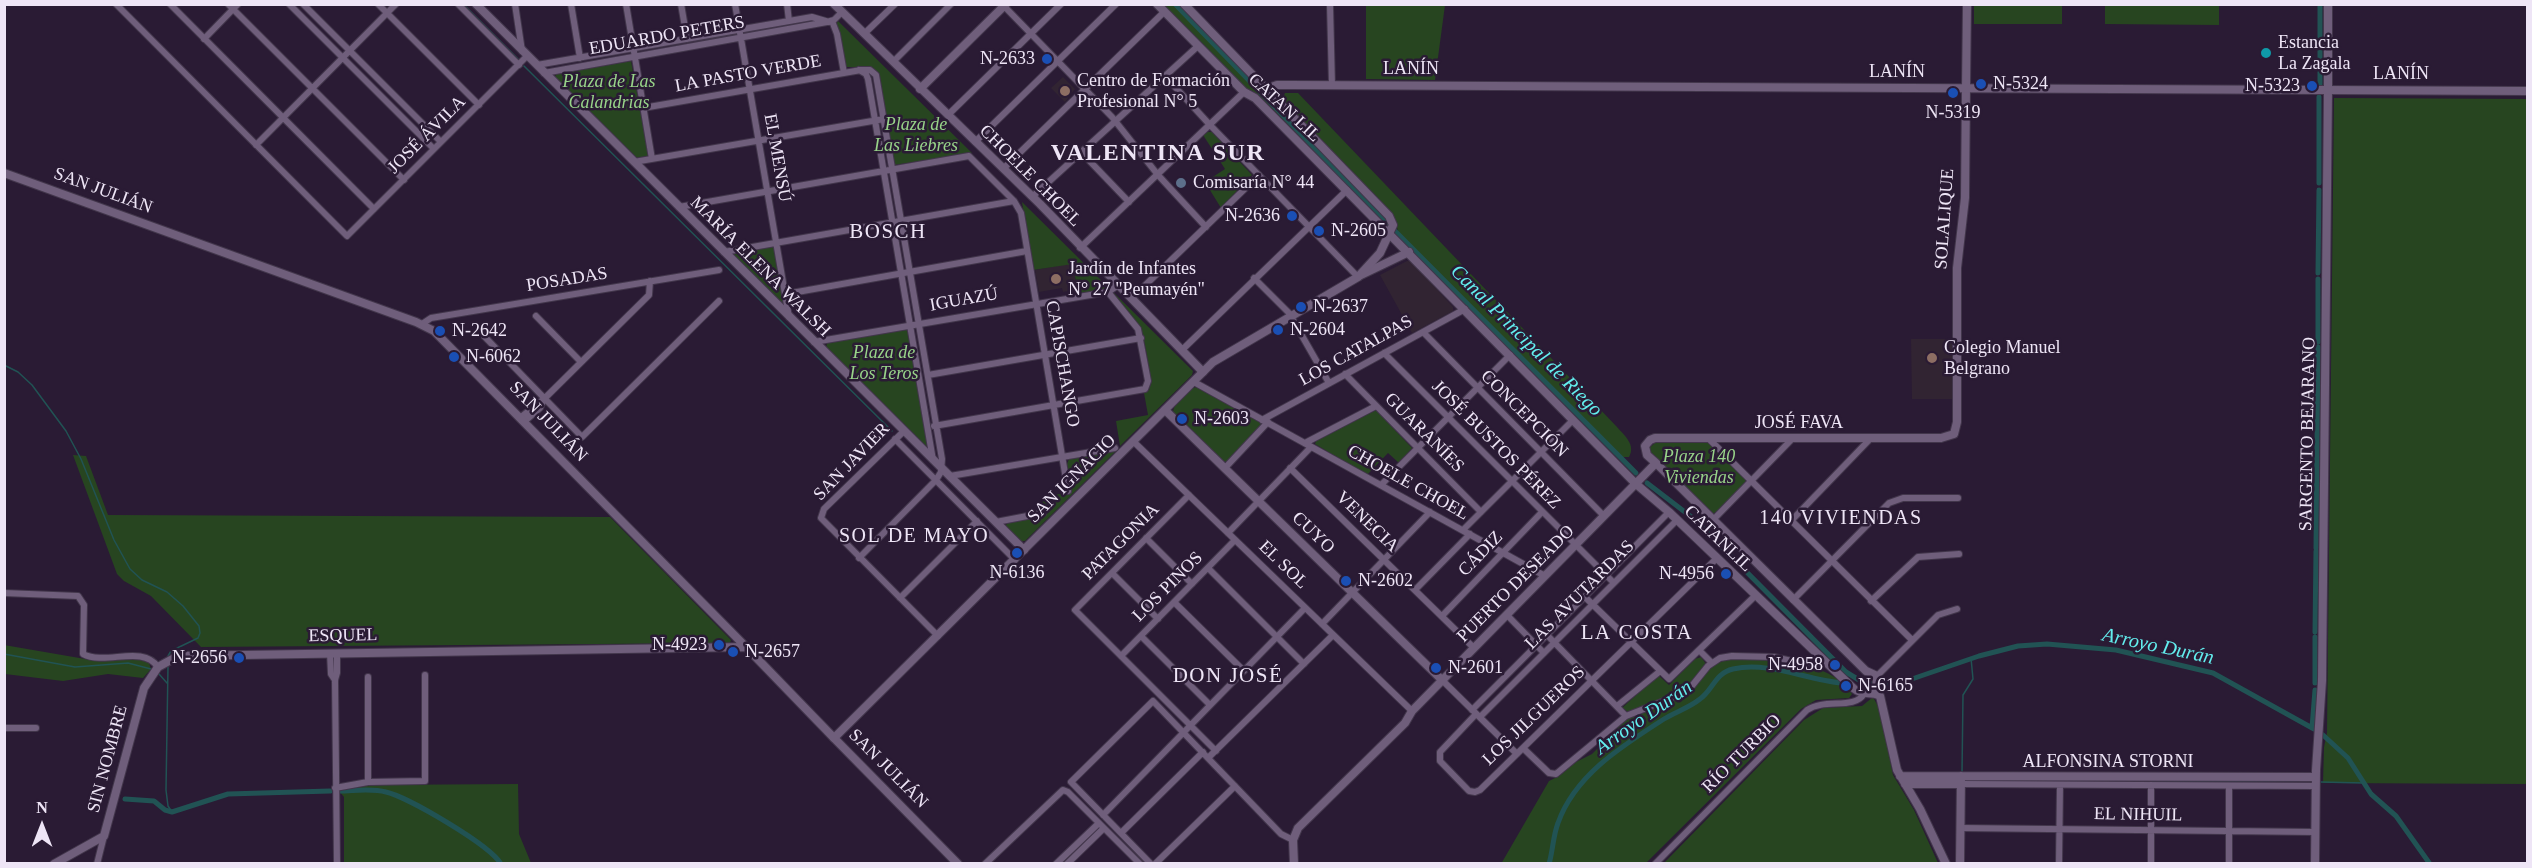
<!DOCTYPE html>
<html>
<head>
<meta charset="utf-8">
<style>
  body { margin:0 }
  #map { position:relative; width:2532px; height:868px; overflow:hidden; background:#2a1b34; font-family:"Times New Roman",serif }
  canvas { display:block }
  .frame { position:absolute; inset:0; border:6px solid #eee5f6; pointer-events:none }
  .north { position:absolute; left:12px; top:796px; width:60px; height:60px; -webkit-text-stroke:4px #2a1b34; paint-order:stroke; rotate:0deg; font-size:16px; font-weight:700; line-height:24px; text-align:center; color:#eee5f6 }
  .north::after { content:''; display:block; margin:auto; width:21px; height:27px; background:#eee5f6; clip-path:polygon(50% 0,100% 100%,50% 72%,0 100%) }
</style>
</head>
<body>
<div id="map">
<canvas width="2532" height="868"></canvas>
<div class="frame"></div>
<div class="north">N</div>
</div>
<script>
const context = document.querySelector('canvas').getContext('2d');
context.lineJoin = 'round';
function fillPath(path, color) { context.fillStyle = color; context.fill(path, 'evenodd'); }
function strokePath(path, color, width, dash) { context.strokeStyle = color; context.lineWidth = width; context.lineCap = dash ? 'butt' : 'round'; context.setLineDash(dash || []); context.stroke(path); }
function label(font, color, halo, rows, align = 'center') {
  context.font = font + ' "Times New Roman",serif'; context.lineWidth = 5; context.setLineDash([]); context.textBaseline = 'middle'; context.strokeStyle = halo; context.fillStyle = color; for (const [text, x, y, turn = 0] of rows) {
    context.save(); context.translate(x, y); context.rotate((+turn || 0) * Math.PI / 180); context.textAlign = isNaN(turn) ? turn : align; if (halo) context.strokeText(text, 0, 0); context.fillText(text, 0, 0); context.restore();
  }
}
const education = new Path2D(`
  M1063 77 1075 89 1065 102 1051 88Z
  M1407 261H1411L1453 307V311L1412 333 1380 275Z
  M1073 263 1077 289 1063 292 1062 288 1039 292 1035 270Z
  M1911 339H1953V399H1912Z`);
const green = new Path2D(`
  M1161 5H1181L1387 216 1388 225 1245 90Z
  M1366 5H1445L1435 80 1366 79Z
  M1974 5H2062V24H1974Z
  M2105 5H2219V25L2105 24Z
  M838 21 972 153 894 165 879 80 866 67H846L836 24Z
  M631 61 648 153V156L636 158 555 77 556 74Z
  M1285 93H1298L1617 427C1625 436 1636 445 1629 457H1620L1399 233 1391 213 1284 102 1283 98Z
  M2334 98 2527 99V784L2323 783 2324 747 2327 733Z
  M1208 132H1212L1252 175 1221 208 1205 182 1225 169 1203 135Z
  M1022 202 1193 371 1192 375 1120 446 1116 421 1148 415 1144 393 1149 390 1151 383C1146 351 1147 333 1124 308 1109 292 1099 290 1078 294L1073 264 1033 270Z
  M774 246 784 302 782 303 733 254Z
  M908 329 928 449 826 348 827 343Z
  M1196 387 1261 423 1260 427 1226 462 1221 461 1173 412C1174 403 1188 390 1196 387Z
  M1376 410 1412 448 1399 463 1388 453 1367 475 1315 444 1316 441Z
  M1656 442H1708L1745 478 1746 483 1717 512 1711 514 1651 455 1649 448Z
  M1116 451 1025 541 1018 542 1005 528 1007 523 1045 516 1042 497 1071 492 1067 464 1069 459Z
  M73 455 86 456 108 515 610 517 731 640 730 643 201 647 151 596 124 581 117 574Z
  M4 645 91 660H144L149 663 151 669 143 678 108 674 63 681 5 674Z
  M1701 657 1706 664 1684 691 1628 712 1622 708 1658 675 1669 685 1695 659Z
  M1728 659C1764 659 1831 659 1852 694L1849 698 1816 700 1801 709 1646 863 1501 864 1549 781 1559 776 1576 762 1592 754 1627 719 1689 695 1711 666Z
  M1873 697 1880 710 1893 775 1914 810 1938 863 1663 864 1804 720 1823 708 1862 706Z
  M518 784 519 834 531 863H344V797L339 791 368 785Z`);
const stream = new Path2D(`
  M463 4 518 59
  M524 66 892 431
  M4 365 18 372 32 385 66 431 81 459 114 540 130 569 142 580 167 592 183 606 199 626 200 633 198 638 171 651 168 656
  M4 654 75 667 128 663 151 669
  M168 666 166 790 168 806 172 812
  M159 674 167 683
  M1962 773 1963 695 1973 679 1971 658
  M1965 780 2308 782
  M2321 782 2364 783`);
const canal = new Path2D(`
  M1175 4 1388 224
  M2320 84V4
  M2319 183V97
  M1395 231 1636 473
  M2318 273 2319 190
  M2318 342V279
  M1647 483 1694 519 1846 672 1859 680 1872 684
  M2316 548 2318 347
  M2315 632 2316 551
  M2315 683V637
  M1879 685 1909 680 1979 656 2018 646 2047 644 2116 650 2213 673 2314 729
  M2312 728 2315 690
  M2323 735 2348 758 2371 794 2396 816 2430 864
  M339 791C354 791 371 788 386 792 408 797 490 845 501 864
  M125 799 154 801 165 810 172 812 228 794 330 791
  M1549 864C1553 850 1553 836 1558 823 1575 775 1622 746 1664 719 1675 712 1689 708 1700 699 1713 690 1715 673 1733 669 1769 661 1806 680 1842 683`);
const minor = new Path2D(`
  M116 4 347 236 527 56
  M170 4 374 209
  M228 4 404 180
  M289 4 434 149
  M303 4 441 142
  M378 4 479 105
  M458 4 519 65
  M515 4 522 51
  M571 4 580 58
  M626 4 652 159
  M681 4 687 39
  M735 4 789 317
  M787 4 789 21
  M1002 4 1112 117 1158 175 1206 227
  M1330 5 1332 86
  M832 21 837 34 844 73
  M864 34 895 4
  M204 39 238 4
  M893 62 951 4
  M537 65 812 17 829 22
  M859 70 866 74 868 79 933 460
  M544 73 827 22 834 20 842 12
  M1165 76 1210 125 1358 277
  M643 108 861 70H870L876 75 942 459 941 472 936 480 859 558
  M948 115 1061 4
  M975 142 1116 4
  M256 145 396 4
  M1081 152 1129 202
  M634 162 884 119
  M1003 169 1164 12
  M1032 197 1198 46
  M679 207 969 156 1014 201 1021 213 1068 491
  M1080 248 1244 92
  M724 252 1014 201
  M1254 278 1289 313 1329 383
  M786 294 1027 251
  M1131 299 1259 175
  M536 316 581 362
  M422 324 431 318 719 270
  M1423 332 1604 516
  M483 335 582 437 719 301
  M814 342 1108 292 1117 286
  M1182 350 1347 190
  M1384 353 1614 583
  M1345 374 1481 512
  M928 375 1141 338
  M1194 382 1545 576
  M521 417 545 398 649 295 650 281
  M1262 420 1465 309
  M525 421 540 408 544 399
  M934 426 1145 389 1148 381 1138 329 1108 292
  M904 431 824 509 821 518 938 636
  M1708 438 1912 640
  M895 439 1015 560
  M1134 442 1412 711
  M1305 443 1376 406
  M1225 468 1268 422
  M1290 468 1474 648
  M950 476 1115 448
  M1381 485 1510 355
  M1189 495 1075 610 1216 751
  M1713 520 1793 438
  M1791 521 1871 438
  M996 522 1043 513
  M1463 530 1573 420
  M1228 533 1311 447
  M1146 538 1192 584
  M1208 568 1304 664
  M1112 573 1158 619
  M1415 590 1470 534
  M4 593 78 596 84 605 83 654C106 666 142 644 158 667
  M1585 597 1669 679 1756 595
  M900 598 977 521
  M1793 600 1889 503 1903 498H1958
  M1871 601 1918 557 1959 554
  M1174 602 1244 671
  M1507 615 1544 653
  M1442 616 1542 512
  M1322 624 1430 512
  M1547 635 1626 716
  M1141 636 1210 705
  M1700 651 1712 663
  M330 653 331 674 335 680
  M337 653V673L335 680 337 864
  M1121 656 1235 540
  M1877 676 1938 615 1957 609
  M368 677V782
  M1442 680 1517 754
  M1617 706 1659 672
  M1472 710 1669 512
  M1476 714 1440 752V761L1469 791 1475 792 1480 790 1717 558
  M1480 717 1677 520
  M4 728H36
  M1523 748 1549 773 1556 774 1626 716 1687 692 1708 666 1720 658 1732 656 1774 657 1814 666 1826 662
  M1208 758 1333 635
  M1961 784 2315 786
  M335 788 368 782 425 781V675
  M1103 815 1305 608
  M1960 828 2315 832
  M1121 833 1203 752
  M97 864 104 836
  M985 864 1063 790 1068 792 1140 864
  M1056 864 1099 823
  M1067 864 1104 828
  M1151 864 1071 782 1153 701 1281 834 1293 840
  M1155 864 1235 786
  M1655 864 1807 710C1825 698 1854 710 1864 694
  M2059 864 2060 785
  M2151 864V785
  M2229 864V786`);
const tertiary = new Path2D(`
  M476 4 1024 550
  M834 4 1040 204 1203 372
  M1157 4 1244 92 1255 98 1636 484 1669 512 1853 688C1864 697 1871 690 1880 696L1897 770 1920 809 1946 864
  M920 89 1006 4
  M4 173 416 322 434 331 746 647
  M1359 276 1409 252
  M1165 410 1442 680
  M1876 694 1877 676 1866 671 1656 463 1647 455 1645 446 1650 440 1655 438H1941L1954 434 1957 422V268L1965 198 1966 88
  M834 738 958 864
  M1900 776 2315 777
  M1905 784H1961
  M1294 864 1293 840 1298 828 1405 723 1412 711 1656 463
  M1960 864 1961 776
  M2315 864 2316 770 2322 681 2328 90`);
const secondary = new Path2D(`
  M1966 88 1967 4
  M1266 89 1277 85H1290L2528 91
  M2328 90V4
  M54 864 104 836 144 688 158 667 178 656 746 647 834 738 1213 362 1358 277 1380 253 1393 225 1389 216 1184 4`);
const markers = [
  [2266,53,6,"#0f9aa8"],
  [1047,59,6,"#1a4fb4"],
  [1981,84,6,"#1a4fb4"],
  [2312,86,6,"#1a4fb4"],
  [1065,91,6,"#8d6e63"],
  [1953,93,6,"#1a4fb4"],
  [1181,183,6,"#5c6f8a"],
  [1292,216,6,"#1a4fb4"],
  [1319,231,6,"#1a4fb4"],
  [1056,279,6,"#8d6e63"],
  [1301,307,6,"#1a4fb4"],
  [1278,330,6,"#1a4fb4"],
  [440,331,6,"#1a4fb4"],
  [454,357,6,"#1a4fb4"],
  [1932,358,6,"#8d6e63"],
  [1182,419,6,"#1a4fb4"],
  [1017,553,6,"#1a4fb4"],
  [1726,574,6,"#1a4fb4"],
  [1346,581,6,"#1a4fb4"],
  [719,645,6,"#1a4fb4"],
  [733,652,6,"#1a4fb4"],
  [239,658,6,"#1a4fb4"],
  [1835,665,6,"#1a4fb4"],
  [1436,668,6,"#1a4fb4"],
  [1846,686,6,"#1a4fb4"]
];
const streetNames = [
  ["EDUARDO PETERS",667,36,-10],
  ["LANÍN",1411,69],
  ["LANÍN",1897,72],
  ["LA PASTO VERDE",748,74,-10],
  ["LANÍN",2401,74],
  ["CATAN LIL",1284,108,43],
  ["JOSÉ ÁVILA",427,135,-45],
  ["EL MENSÚ",777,158,80],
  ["CHOELE CHOEL",1030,176,45],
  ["SAN JULIÁN",103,191,20],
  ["SOLALIQUE",1945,219,-86],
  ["MARÍA ELENA WALSH",760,267,45],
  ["POSADAS",567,280,-9],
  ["IGUAZÚ",964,300,-10],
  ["LOS CATALPAS",1356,351,-29],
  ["CAPISCHANGO",1062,364,80],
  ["CONCEPCIÓN",1524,414,45],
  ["SAN JULIÁN",548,422,46],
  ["JOSÉ FAVA",1799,423],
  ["GUARANÍES",1424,433,45],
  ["SARGENTO BEJARANO",2308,434,-89],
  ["JOSÉ BUSTOS PÉREZ",1496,445,45],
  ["SAN JAVIER",852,462,-46],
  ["SAN IGNACIO",1072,479,-45],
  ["CHOELE CHOEL",1408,483,29],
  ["VENECIA",1367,522,44],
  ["CUYO",1313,533,44],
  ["CATANLIL",1718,539,44],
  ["PATAGONIA",1121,542,-45],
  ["CÁDIZ",1481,554,-46],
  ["EL SOL",1283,565,44],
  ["PUERTO DESEADO",1516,584,-45],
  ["LOS PINOS",1168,587,-45],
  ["LAS AVUTARDAS",1580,595,-45],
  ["ESQUEL",343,636,-1],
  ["LOS JILGUEROS",1534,716,-44],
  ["RÍO TURBIO",1742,754,-45],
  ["SIN NOMBRE",108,759,-75],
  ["ALFONSINA STORNI",2108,762],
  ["SAN JULIÁN",888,769,45],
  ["EL NIHUIL",2138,815,1]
];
const poiNames = [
  ["Estancia",2278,43],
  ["La Zagala",2278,64],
  ["N-2633",1035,59,"right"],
  ["Centro de Formación",1077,81],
  ["Profesional N° 5",1077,102],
  ["N-5324",1993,84],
  ["N-5323",2300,86,"right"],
  ["N-5319",1953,113,"center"],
  ["Comisaría N° 44",1193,183],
  ["N-2636",1280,216,"right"],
  ["N-2605",1331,231],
  ["Jardín de Infantes",1068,269],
  ["N° 27 \"Peumayén\"",1068,290],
  ["N-2637",1313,307],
  ["N-2604",1290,330],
  ["N-2642",452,331],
  ["Colegio Manuel",1944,348],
  ["Belgrano",1944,369],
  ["N-6062",466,357],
  ["N-2603",1194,419],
  ["N-6136",1017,573,"center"],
  ["N-4956",1714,574,"right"],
  ["N-2602",1358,581],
  ["N-4923",707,645,"right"],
  ["N-2657",745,652],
  ["N-2656",227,658,"right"],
  ["N-4958",1823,665,"right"],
  ["N-2601",1448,668],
  ["N-6165",1858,686]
];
const parkNames = [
  ["Plaza de Las",609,82],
  ["Calandrias",609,103],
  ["Plaza de",916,125],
  ["Las Liebres",916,146],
  ["Plaza de",884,353],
  ["Los Teros",884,374],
  ["Plaza 140",1699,457],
  ["Viviendas",1699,478]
];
const waterNames = [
  ["Canal Principal de Riego",1526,341,45],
  ["Arroyo Durán",2158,647,12],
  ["Arroyo Durán",1644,718,-35]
];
const neighbourhoodNames = [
  ["140 VIVIENDAS",1841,519],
  ["SOL DE MAYO",914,537]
];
const quarterNames = [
  ["BOSCH",888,232],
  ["LA COSTA",1637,633],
  ["DON JOSÉ",1228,676]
];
const districtNames = [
  ["VALENTINA SUR",1158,154]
];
fillPath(education, '#312432');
fillPath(green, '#274520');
strokePath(stream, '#215354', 1.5);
strokePath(canal, '#215354', 5);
strokePath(minor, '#42364b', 8);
strokePath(tertiary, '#42364b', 10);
strokePath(secondary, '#42364b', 10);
strokePath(minor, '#6f5e7b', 6);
strokePath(tertiary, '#6f5e7b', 8);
strokePath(secondary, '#6f5e7b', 8);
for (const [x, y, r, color] of markers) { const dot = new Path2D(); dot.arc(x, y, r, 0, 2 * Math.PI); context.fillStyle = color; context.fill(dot); strokePath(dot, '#2a1b34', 2); }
label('18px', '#eee5f6', '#2a1b34', streetNames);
label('18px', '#eee5f6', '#2a1b34', poiNames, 'left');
label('italic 18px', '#98d489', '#2a1b34', parkNames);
label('italic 20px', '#63eeee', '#2a1b34', waterNames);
context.letterSpacing = '1.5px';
label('20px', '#eee5f6', '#2a1b34', neighbourhoodNames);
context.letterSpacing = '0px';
context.letterSpacing = '1.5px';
label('21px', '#eee5f6', '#2a1b34', quarterNames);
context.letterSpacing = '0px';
context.letterSpacing = '1.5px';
label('bold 24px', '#eee5f6', '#2a1b34', districtNames);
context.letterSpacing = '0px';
</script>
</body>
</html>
